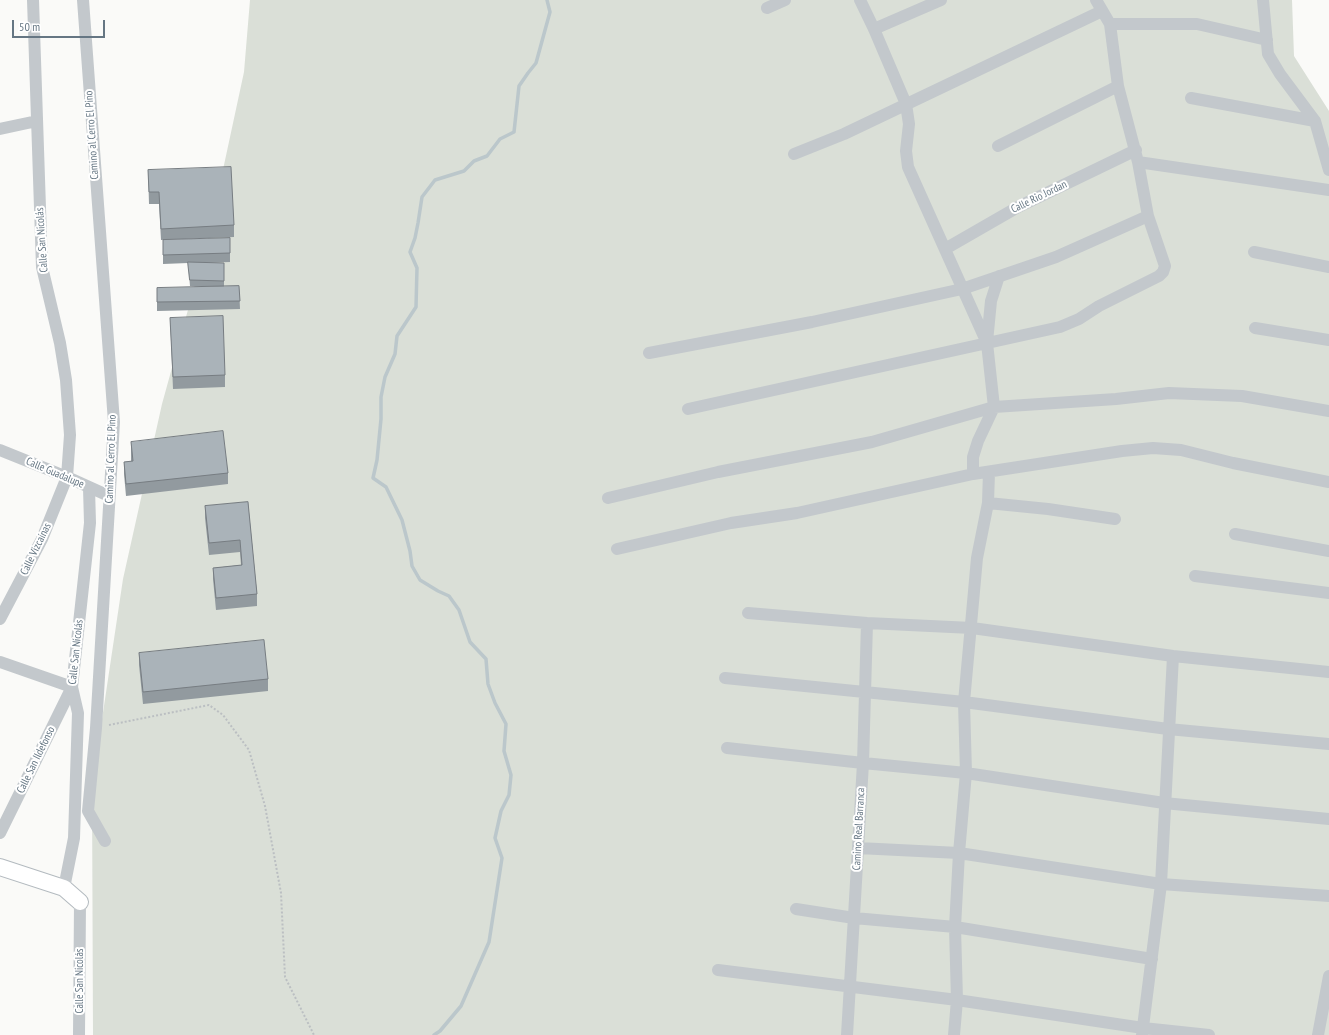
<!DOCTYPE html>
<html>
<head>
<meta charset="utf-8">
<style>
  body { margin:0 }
  #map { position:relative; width:1329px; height:1035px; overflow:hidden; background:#fafaf8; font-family:"PT Sans Narrow",sans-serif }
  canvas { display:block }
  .scale { position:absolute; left:12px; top:20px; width:93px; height:18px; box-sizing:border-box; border:2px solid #657683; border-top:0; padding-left:5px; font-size:12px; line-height:14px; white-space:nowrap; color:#657683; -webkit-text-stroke:3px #fff; paint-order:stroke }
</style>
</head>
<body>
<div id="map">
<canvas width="1329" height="1035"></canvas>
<div class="scale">50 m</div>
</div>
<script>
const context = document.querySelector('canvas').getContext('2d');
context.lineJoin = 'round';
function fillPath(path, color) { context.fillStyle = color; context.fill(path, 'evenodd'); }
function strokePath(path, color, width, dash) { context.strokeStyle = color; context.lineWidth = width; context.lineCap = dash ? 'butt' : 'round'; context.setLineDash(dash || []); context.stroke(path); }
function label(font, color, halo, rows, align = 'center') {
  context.font = font + ' "PT Sans Narrow",sans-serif'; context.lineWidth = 4; context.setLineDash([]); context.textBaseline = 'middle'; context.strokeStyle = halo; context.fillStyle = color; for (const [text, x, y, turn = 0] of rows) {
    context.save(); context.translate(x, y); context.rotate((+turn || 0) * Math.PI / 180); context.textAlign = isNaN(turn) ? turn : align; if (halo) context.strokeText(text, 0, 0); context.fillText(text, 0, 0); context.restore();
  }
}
const green = new Path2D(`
  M250 0H1292L1294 56 1329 111V1035H93L92 786 123 579 162 404 210 230 244 72Z`);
const stream = new Path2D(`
  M434 1035 440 1031 461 1006 489 942 502 858 495 838 501 811 509 795 511 775 504 751 506 724 495 703 488 684 486 659 470 642 459 610 449 596 438 591 420 580 412 566 410 551 402 520 386 487 373 478 377 460 381 419V397L385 377 395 354 397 336 416 307 417 268 410 252 415 238 418 223 422 197 435 180 464 171 474 161 487 156 500 139 514 132 519 86 528 73 536 63 550 12 547 0`);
const path = new Path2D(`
  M109 725 209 705 223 715 249 750 265 806 281 893 285 977 314 1035`);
const street = new Path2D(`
  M83 0 114 422 96 728 88 811 105 841
  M860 0 874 29 906 104 909 124 906 151 908 167 987 343 994 407 978 441 973 457V474
  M1263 0 1268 54 1280 74 1315 121 1329 170
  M767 8 785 0
  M1110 24H1197L1267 40
  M874 29 941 0
  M1191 98 1315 121
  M0 129 37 121
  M998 146 1118 86
  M794 154 844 134 1102 11
  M1138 162 1329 190
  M945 249 1018 207 1136 150
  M1254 252 1329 267
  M1255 328 1329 340
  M987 342 991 301 999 276
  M649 353 812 322 962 289 1056 257 1148 216
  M688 409 1060 327 1079 319 1099 306 1159 276 1163 272 1165 266 1148 216 1138 162 1118 86 1110 24 1096 0
  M0 450 67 477 109 496
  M608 498 718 472 872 442 994 407 1116 399 1169 393 1242 396 1329 411
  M988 503 1048 509 1115 519
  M1235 534 1329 551
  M617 549 731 523 797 513 973 474 1122 451 1153 448 1181 450 1233 463 1329 482
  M1195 576 1329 593
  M748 613 867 623 972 628 1173 656 1329 672
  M0 619 42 539 67 477 70 435 66 380 60 343 42 267 33 0
  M0 662 72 687 0 833
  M725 678 964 702 1168 729 1329 744
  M727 748 863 763 966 773 1164 803 1329 819
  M858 848 959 853 1161 884 1329 896
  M64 888 74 838 78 713 72 687 90 523 89 488
  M796 909 854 918 955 927 1152 959
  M718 970 957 1000 1143 1028 1209 1035
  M79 1035 80 902
  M847 1035 863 763 867 623
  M954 1035 957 1000 955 927 959 853 966 773 964 702 977 558 988 503 989 472
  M1142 1035 1161 884 1173 656
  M1318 1035 1329 976`);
const secondary = new Path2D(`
  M0 867 64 888 80 902`);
const wall = new Path2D(`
  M148 170 234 225V237L161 240 159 204H149Z
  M230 238V262L202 263H224V287L239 286 240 309 157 311V288L219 287 190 286 188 263 163 264V240Z
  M170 318 225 375V387L173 389Z
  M131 442 228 473V484L126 496 124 474V462L131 461Z
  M248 502 257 594V606L216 610 213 579V568L241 565 240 552 209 555 205 518V506Z
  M139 653 268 679V691L143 704 139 665Z`);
const building = new Path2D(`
  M231 167 234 225 161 229 159 192H149L148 170Z
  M230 238V253L163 255V240Z
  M188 262 224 263V281L190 280Z
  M239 286 240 301 157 302V288Z
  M223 316 225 375 173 377 170 318Z
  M223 431 228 473 126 484 124 462 133 461 131 442Z
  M248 502 257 594 216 598 213 568 242 565 240 540 209 543 205 506Z
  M264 640 268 679 143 692 139 653Z`);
const streetNames = [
  ["Camino al Cerro El Pino",92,135,-94],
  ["Calle Rio Jordan",1039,197,-26],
  ["Calle San Nicolás",42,240,-94],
  ["Camino al Cerro El Pino",111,459,-88],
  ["Calle Guadalupe",55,473,23],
  ["Calle Vizcaínas",36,549,-64],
  ["Calle San Nicolás",76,652,-84],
  ["Calle San Ildefonso",36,760,-64],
  ["Camino Real Barranca",859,829,-87],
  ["Calle San Nicolás",80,981,-90]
];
fillPath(green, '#dadfd7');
strokePath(stream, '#bbc7cb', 3.5);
strokePath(secondary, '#b3babf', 18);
strokePath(path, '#bbbfc2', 2, [2, 2]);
strokePath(street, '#c3c8cc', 12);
strokePath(secondary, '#fff', 16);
fillPath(wall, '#929a9f');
fillPath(building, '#aab3b9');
strokePath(building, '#777d82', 1);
label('11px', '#657683', '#fff', streetNames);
</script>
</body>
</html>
